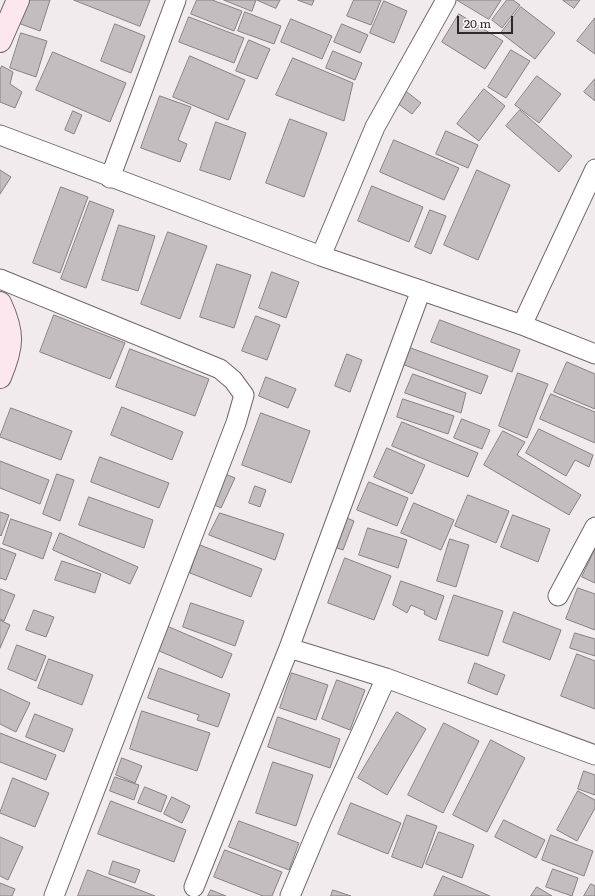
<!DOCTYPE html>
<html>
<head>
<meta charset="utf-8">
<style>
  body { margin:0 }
  #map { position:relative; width:595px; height:896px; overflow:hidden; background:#f2ebed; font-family:Literata,serif }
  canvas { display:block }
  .scale { position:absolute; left:457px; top:16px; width:56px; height:18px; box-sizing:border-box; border:2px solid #2b2929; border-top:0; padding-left:5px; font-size:12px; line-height:14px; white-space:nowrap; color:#2b2929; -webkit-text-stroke:3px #fff8fa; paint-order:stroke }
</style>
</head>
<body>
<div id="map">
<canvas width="595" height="896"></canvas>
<div class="scale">20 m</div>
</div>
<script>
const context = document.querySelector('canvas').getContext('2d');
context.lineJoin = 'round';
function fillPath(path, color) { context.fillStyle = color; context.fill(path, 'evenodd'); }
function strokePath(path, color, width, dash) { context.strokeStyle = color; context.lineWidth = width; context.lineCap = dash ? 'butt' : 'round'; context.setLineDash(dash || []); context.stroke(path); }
const building = new Path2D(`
  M25 0H50L40 31 18 23Z
  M74 0H150L140 26Z
  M197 0H212L242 11 234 31 191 14Z
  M224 0H256L252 11Z
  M257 0H280L276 8Z
  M298 0H314L312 5Z
  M354 0H381L371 25 347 16Z
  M457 0H501L489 19Z
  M507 0H513L520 5 502 28 492 20Z
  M563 0H580L574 8Z
  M384 1 407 11 394 43 370 33Z
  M521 7 555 33 535 59 501 33Z
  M245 12 281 26 274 44 238 31Z
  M459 14 503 41 485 69 442 42Z
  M189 17 244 38 234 63 179 42Z
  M595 18V54L577 41Z
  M291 19 332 36 322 59 281 42Z
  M115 24 145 36 131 73 101 61Z
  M342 24 368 35 360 53 334 42Z
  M21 33 47 41 36 77 10 68Z
  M249 40 270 49 257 79 236 71Z
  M511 50 530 61 506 98 488 87Z
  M333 51 362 63 355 80 326 68Z
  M53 52 126 83 110 122 36 90Z
  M190 56 245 80 228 120 173 97Z
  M293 58 353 83 344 121 276 95Z
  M2 66 13 72 10 84 22 92 15 108 0 102V70Z
  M537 76 561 94 539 123 515 105Z
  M595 79V101L584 92Z
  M402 88 421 103 412 114 393 100Z
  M484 89 505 106 479 141 457 124Z
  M160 96 191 107 178 140 187 144 180 162 141 148Z
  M520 110 572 156 559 172 506 126Z
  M73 111 82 115 74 134 65 130Z
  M290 119 327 133 304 197 266 183Z
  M216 122 246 133 230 180 200 170Z
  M446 131 478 145 468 168 436 154Z
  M394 140 459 168 444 200 380 172Z
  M0 170 11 177 0 194Z
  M477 170 510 185 478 260 444 245Z
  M372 186 423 207 409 242 358 221Z
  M61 187 88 197 60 273 33 263Z
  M90 201 114 210 86 288 61 279Z
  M430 210 446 216 431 254 415 247Z
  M119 225 155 236 138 291 102 280Z
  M168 232 207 246 180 319 141 304Z
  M217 264 251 275 234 328 200 317Z
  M272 272 299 282 286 318 259 308Z
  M54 315 125 343 110 379 40 352Z
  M256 316 280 325 267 360 242 351Z
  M440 320 520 350 512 372 431 342Z
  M408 347 488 376 481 394 402 364Z
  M130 349 209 379 195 416 116 387Z
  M347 354 362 360 350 392 335 386Z
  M567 362 595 374V409L554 392Z
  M518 373 548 384 527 438 499 426Z
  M413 374 466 393 461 413 405 393Z
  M266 377 296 389 288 408 259 396Z
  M551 394 595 412V443L540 419Z
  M403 399 454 416 448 434 397 417Z
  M122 407 183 432 172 460 111 435Z
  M11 408 72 431 61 460 0 437Z
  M261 413 310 431 291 483 242 465Z
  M462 419 490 430 482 449 454 438Z
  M402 422 478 453 468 477 392 446Z
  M539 429 593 455 589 467 575 460 566 476 526 453Z
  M503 431 525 442 517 455 581 495 569 515 484 465Z
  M387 448 425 465 412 494 374 477Z
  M100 457 169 483 159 508 91 482Z
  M0 461 49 480 40 504 0 488Z
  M223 473 235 478 221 508 210 503Z
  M57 474 74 480 60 521 43 514Z
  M369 482 408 498 397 526 357 510Z
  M255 486 266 490 260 507 249 503Z
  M468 495 509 511 496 543 455 526Z
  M89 497 153 520 144 548 79 525Z
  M414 503 454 520 441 550 401 533Z
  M0 512 9 515 1 536 0 535Z
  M220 513 284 534 275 560 209 535Z
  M513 515 550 529 538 562 501 547Z
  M342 516 354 521 343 550 331 546Z
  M11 519 52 533 43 559 3 544Z
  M368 528 407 540 398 568 359 555Z
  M60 533 138 567 130 584 53 550Z
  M450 539 469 545 456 587 437 581Z
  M200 545 262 569 251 597 190 573Z
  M0 548 16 554 6 580 0 578Z
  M595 549V583L582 577Z
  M345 558 391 576 374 620 328 603Z
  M62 561 101 574 95 593 55 580Z
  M401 581 444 596 436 620 424 614 425 611 411 605 407 613 393 605Z
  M578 588 595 594V630L566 619Z
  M0 589 15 595 4 621 0 619Z
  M454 595 503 611 488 656 439 640Z
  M191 603 244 621 235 646 183 627Z
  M34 610 54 617 46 637 26 630Z
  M514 612 561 630 550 660 503 642Z
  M0 620 10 625 0 648Z
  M167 626 232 654 222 678 157 650Z
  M575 633 595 639V656L570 648Z
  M17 645 46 656 36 681 8 669Z
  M577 654 595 661V709L561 696Z
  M49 659 93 675 82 705 38 688Z
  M475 663 505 675 497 695 468 683Z
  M159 668 230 694 218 727 197 720 199 715 148 698Z
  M292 673 328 685 316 720 280 708Z
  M337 680 365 690 350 730 322 719Z
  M0 689 30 703 16 732 0 724Z
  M142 711 210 733 197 771 130 749Z
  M397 712 426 729 387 795 358 778Z
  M35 714 73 729 64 752 26 737Z
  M278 717 340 739 330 768 268 747Z
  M444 723 479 741 443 813 408 795Z
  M0 733 56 755 46 780 0 762Z
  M491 740 525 758 487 832 453 815Z
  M122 758 142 766 135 783 116 775Z
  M273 762 313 775 296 826 256 813Z
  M584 771 595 775V795L578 789Z
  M115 777 139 785 134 800 110 791Z
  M13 778 49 793 35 827 0 813Z
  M145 787 167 796 161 812 138 803Z
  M578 791 595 800V808L577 841 557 830Z
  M172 797 190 806 182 823 164 814Z
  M111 801 186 830 174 862 98 834Z
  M351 803 401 823 388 854 338 834Z
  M407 815 437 826 422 868 392 857Z
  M504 820 545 840 536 858 495 837Z
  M239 821 299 843 289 870 229 847Z
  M439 832 474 845 462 878 426 864Z
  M551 835 593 851 584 876 542 860Z
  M0 837 23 847 8 880 0 876Z
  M225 850 282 872 272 896H263L214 877Z
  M113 861 140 870 135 883 109 874Z
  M553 869 578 878 572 896 546 887Z
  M88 870 155 896H78Z
  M443 876 490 896H434Z
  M0 883 15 889 12 896H0Z
  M591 884 595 886V896H584Z
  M537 887 552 896H531Z
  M211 890 226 896H208Z
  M333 890 351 896H331Z`);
const street = new Path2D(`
  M0 135 321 256 522 325 595 354
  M110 178 176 0
  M321 256 375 127 446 0
  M0 279 220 369 233 380 244 395 236 423 54 896
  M522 325 595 169
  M558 596 595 527
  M289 648 386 678 595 755
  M194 887 289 648 421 290
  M290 896 321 822 386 678`);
const secondary = new Path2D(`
  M0 41 18 0
  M0 303C14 333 13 346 0 377`);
fillPath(building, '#c4bdbf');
strokePath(building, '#878183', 1);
strokePath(street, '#6f686a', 21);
strokePath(secondary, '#6f686a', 24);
strokePath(street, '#fff', 19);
strokePath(secondary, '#fde7ef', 22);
</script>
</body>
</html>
